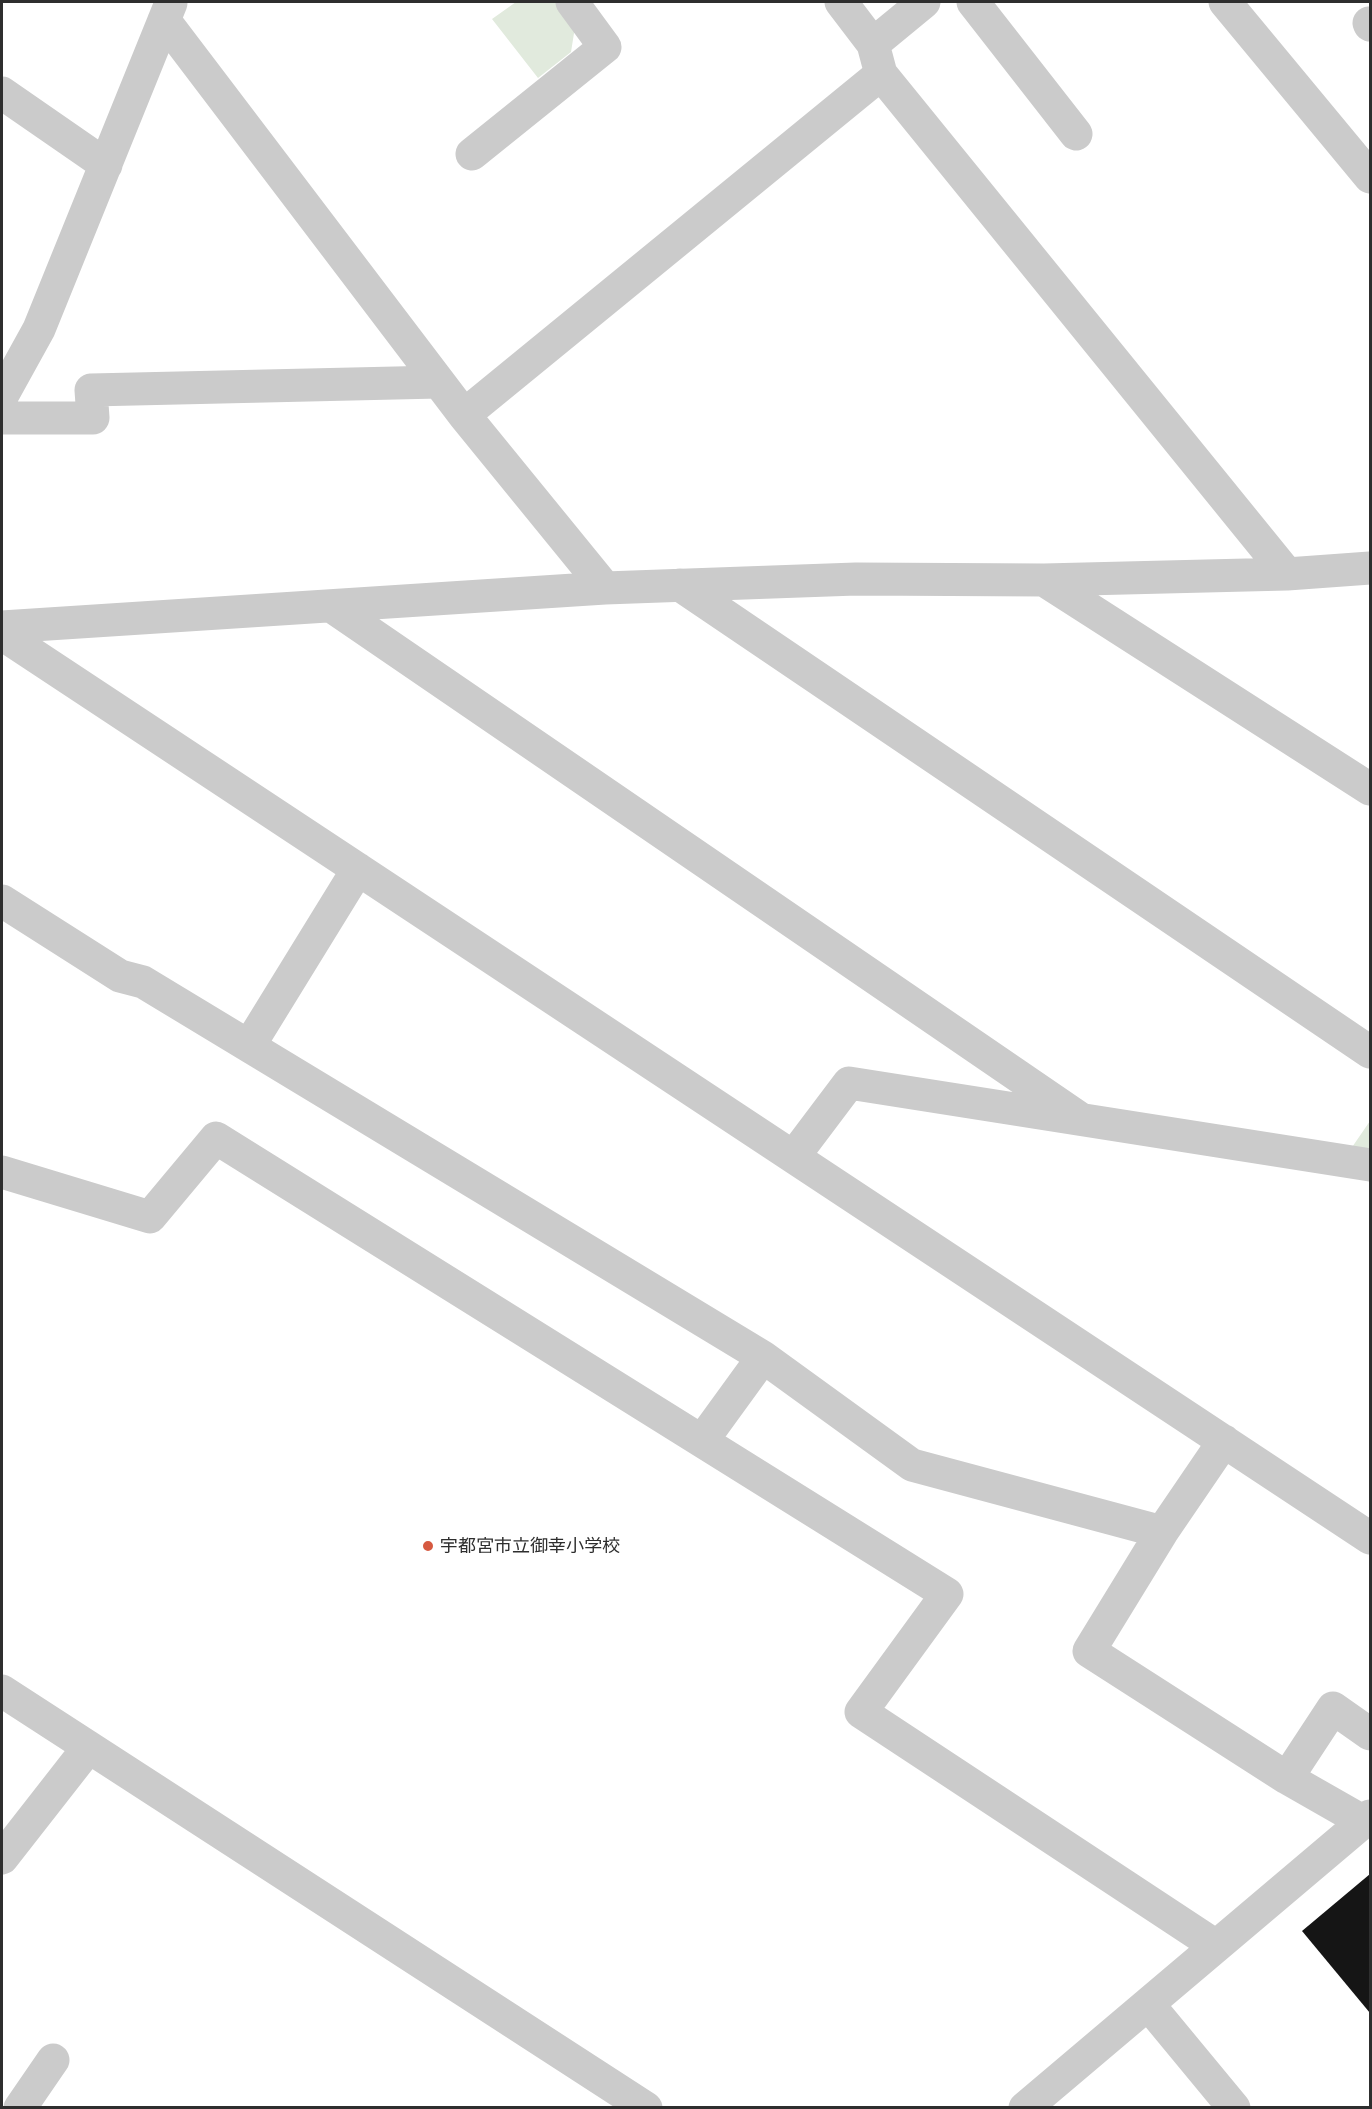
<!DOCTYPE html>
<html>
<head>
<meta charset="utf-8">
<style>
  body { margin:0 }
  #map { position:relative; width:1372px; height:2109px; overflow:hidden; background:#fff; font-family:Commissioner,sans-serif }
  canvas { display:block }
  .frame { position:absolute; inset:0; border:3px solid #2e2e2e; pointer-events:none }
</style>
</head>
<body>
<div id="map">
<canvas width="1372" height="2109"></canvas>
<div class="frame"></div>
</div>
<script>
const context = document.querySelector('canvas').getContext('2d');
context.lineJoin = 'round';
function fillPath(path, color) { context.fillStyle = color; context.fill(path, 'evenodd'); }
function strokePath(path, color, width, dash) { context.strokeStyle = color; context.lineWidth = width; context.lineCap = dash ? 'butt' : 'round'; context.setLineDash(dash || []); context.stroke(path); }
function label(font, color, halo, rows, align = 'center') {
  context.font = font + ' Commissioner,"Noto Sans JP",sans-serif'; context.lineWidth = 6; context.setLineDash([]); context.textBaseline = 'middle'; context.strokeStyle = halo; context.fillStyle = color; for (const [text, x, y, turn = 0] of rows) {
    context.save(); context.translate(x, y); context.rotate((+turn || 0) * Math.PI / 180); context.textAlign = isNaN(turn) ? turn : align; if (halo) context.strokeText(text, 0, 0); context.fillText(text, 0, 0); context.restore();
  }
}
const green = new Path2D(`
  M516 2H556L575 27 571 52 538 78 492 19Z
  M1370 1121V1159L1346 1156Z`);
const building = new Path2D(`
  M1370 1874V2013L1302 1931Z`);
const minor = new Path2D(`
  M841 2 873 44
  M924 2 873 44 881 74 1287 574
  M973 2 1076 134
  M1225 2 1370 177
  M164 20 464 415 605 588
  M1369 23 1370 25
  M2 93 106 165
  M472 154 605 47 572 2
  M2 396 39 329 171 3
  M464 415 881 74
  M2 418H93L91 390 439 382
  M1044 580 1370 789
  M680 585 1370 1052
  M331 606 1081 1119
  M2 627 605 588 856 579 1044 580 1287 574 1370 568
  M2 634 1370 1538
  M2 901 120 976 143 982 763 1357
  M249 1046 358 869
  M794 1156 849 1083 1370 1165
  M2 1172 150 1217 216 1138 947 1594 861 1712 1216 1946
  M702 1441 763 1357 912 1465 1162 1532 1089 1651 1287 1778 1364 1822
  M1162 1532 1224 1441
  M2 1691 646 2108
  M1287 1778 1333 1708 1370 1734
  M2 1858 88 1748
  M1148 2004 1234 2108
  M20 2108 53 2060
  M1025 2108 1370 1816`);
const markers = [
  [428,1546,6,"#d65940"]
];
const poiNames = [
  ["宇都宮市立御幸小学校",440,1546]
];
fillPath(green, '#e1eadd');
fillPath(building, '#151515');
strokePath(minor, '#cbcbcb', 33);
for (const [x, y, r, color] of markers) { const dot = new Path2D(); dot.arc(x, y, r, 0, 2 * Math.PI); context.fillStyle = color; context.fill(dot); strokePath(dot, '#fff', 2); }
label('18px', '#2e2e2e', '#fff', poiNames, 'left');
</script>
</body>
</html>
